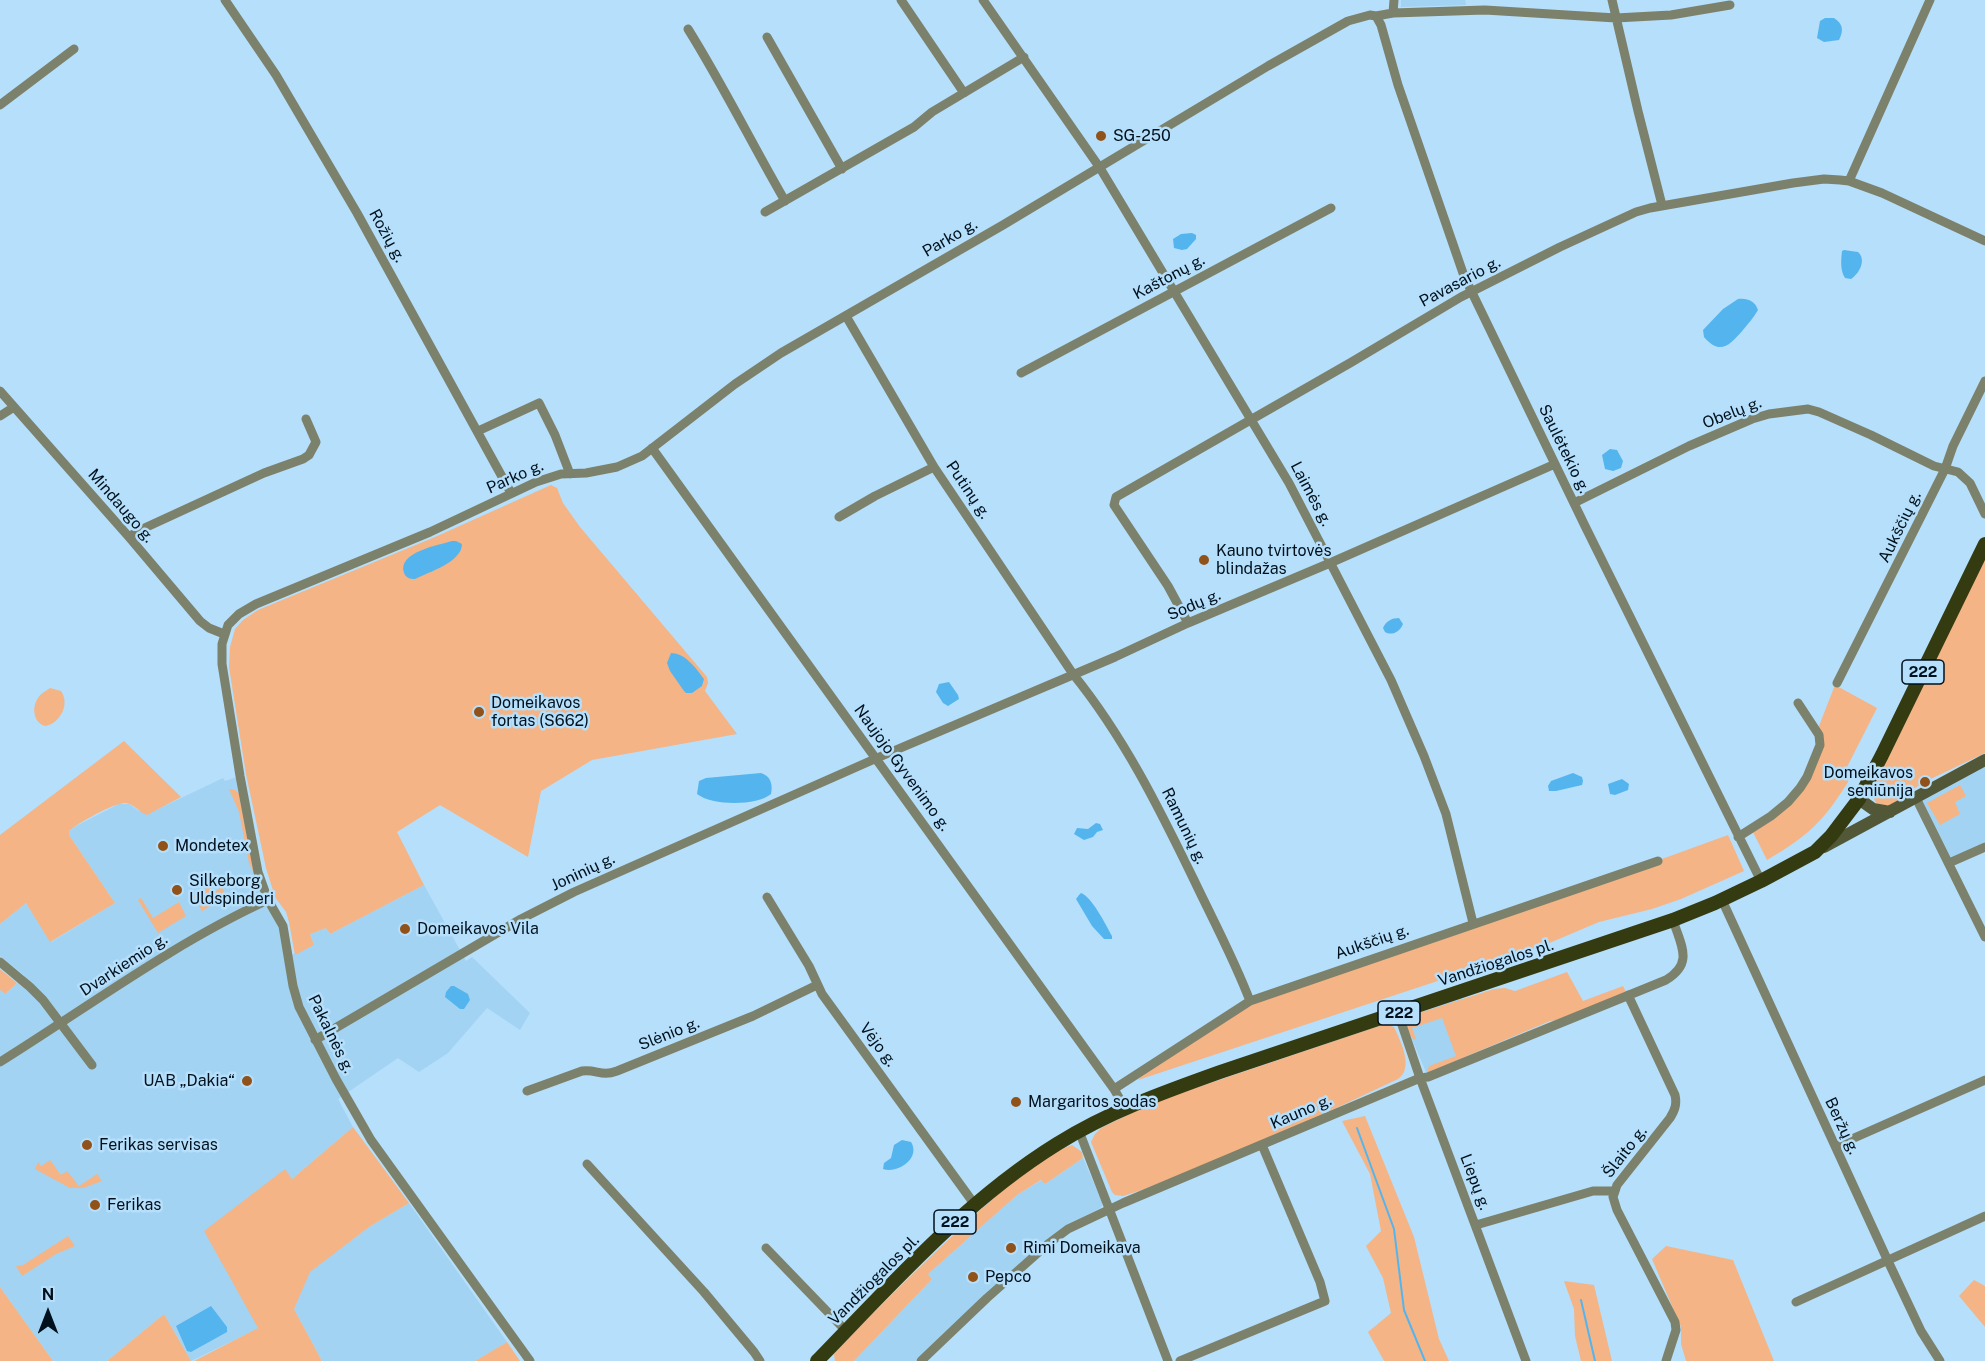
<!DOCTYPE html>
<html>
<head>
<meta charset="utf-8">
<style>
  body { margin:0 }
  #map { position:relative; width:1985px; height:1361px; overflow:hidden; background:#b5dffb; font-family:"Public Sans",sans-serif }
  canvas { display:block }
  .north { position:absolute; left:18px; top:1283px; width:60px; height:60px; -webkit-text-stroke:4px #b5dffb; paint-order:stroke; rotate:0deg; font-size:16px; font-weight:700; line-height:24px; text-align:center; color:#00111d }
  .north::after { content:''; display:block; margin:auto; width:21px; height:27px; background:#00111d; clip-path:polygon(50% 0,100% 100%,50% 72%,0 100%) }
</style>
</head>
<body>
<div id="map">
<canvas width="1985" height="1361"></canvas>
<div class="north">N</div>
</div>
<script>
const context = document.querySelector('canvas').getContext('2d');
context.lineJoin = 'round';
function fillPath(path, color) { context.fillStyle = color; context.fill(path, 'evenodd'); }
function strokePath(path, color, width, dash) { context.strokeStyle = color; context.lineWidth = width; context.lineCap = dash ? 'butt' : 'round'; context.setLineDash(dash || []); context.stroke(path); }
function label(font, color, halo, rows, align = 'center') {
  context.font = font + ' "Public Sans",sans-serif'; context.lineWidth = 5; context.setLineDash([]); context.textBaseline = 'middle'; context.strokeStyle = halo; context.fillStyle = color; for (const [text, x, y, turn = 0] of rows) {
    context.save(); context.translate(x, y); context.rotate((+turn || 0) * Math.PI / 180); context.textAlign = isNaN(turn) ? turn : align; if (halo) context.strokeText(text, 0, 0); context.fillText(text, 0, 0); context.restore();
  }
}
const built = new Path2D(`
  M1401 0H1465L1466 5 1401 7Z
  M1985 766V847L1949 863 1918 801Z
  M240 776 258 872 274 908 289 956 314 945 310 934 326 928 330 934 424 885 466 961 472 957 530 1013 520 1030 487 1008 448 1053 419 1072 398 1058 338 1099 353 1127 292 1179 284 1169 259 1328 191 1361 164 1314 107 1361H53L0 1287V990L5 994 25 976 0 956V924L26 903 51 942 115 903 69 835V831L76 826 119 804H129L139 811H154L223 778 225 781Z
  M1462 998 1491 1043 1428 1077 1409 1032 1405 1019 1407 1017Z
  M1083 1158 1102 1202V1206L1099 1209 1070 1223 1056 1233 915 1361H854L932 1279 928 1274 1017 1195 1042 1180 1045 1184Z
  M409 1203 507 1342 475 1361H322L294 1309 309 1272 369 1227Z`);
const green = new Path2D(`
  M551 485 557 488 563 503 580 527 707 677 708 683 705 691 737 734 592 760 541 791 528 857 440 805 397 832 424 885 330 934 326 928 310 934 314 945 295 955 289 922 286 912 275 897 266 868 246 774 229 667 230 647 235 629 243 620 258 610 435 537Z
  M1985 559V753C1963 764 1939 774 1918 786 1909 791 1900 802 1890 805 1876 810 1871 797 1873 786Z
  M1835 685 1877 708 1847 767 1849 777 1848 782C1823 822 1808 836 1767 860L1752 830 1800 788 1822 735 1819 726Z
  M50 688 61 691C70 704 61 722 46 726 34 724 31 708 38 698 41 693 46 691 50 688Z
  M124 741 181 797 147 815C139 812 134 804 126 803 115 802 78 823 69 831V835L115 903 50 942 26 903 0 924V835Z
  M1960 785 1966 796 1955 802 1960 814 1940 825 1927 803Z
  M229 789 235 790 239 794 255 875 249 863 239 812Z
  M1728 835 1744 871 1681 899 1652 909 1599 922 1547 944 1486 965 1138 1080 1156 1061 1250 1001 1593 884Z
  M210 886 214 892 222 887 230 905 228 906 224 898 202 911 193 896Z
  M141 898 153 918 179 902 186 916 158 933 138 900Z
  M0 969 17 983 5 994 0 990Z
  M1567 972 1583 1001 1623 986 1626 992 1559 1020 1550 1021 1427 1073 1429 1066 1456 1056 1442 1018 1412 1028 1416 1039 1414 1040C1409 1035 1404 1023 1407 1017L1494 989 1505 988 1515 991Z
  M1385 1024 1394 1027C1401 1042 1414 1068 1398 1079L1283 1133 1142 1190 1123 1196 1115 1195 1112 1192 1091 1142 1095 1134 1101 1128 1154 1102Z
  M1365 1116 1414 1237 1439 1339 1449 1361H1384L1368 1332 1391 1313 1383 1278 1366 1246 1381 1231 1370 1174 1342 1121Z
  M353 1127 409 1203 369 1227 310 1272 294 1309 322 1361H194L258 1328 204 1231 285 1169 292 1179Z
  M1072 1145 1082 1152 1083 1158 1045 1184 1041 1180 1017 1195 928 1274 932 1279 854 1361H835L834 1354 838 1349C883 1303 928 1258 976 1214 1003 1190 1037 1157 1072 1145Z
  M50 1160 61 1175 67 1171 79 1186 97 1174 102 1181 83 1188H70L35 1169 38 1162 41 1166Z
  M68 1236 75 1246 56 1254 22 1276 16 1266 23 1265Z
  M1666 1246 1733 1260 1774 1361H1686L1681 1344V1327L1652 1259Z
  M1974 1280 1985 1286V1327L1959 1296Z
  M1564 1281 1594 1285 1612 1361H1581L1575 1336 1574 1309Z
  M0 1287 53 1361H0Z
  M164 1314 191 1361H107Z
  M507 1342 520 1361H475Z`);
const water = new Path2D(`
  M1825 18H1834C1843 24 1844 30 1839 40L1824 42 1817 38 1820 21Z
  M1192 233 1196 235V239L1187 249 1182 250 1174 248 1173 239 1181 234Z
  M1844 250 1858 252C1867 260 1859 274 1851 279L1845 278C1840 270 1841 260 1842 251Z
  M1738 299C1748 298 1755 301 1758 310 1754 317 1748 324 1743 330 1730 345 1720 356 1704 337L1703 330 1723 309Z
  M1610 449 1617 450 1623 461 1621 468 1613 471 1605 469 1602 455Z
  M452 541H456L462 544C462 562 429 572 415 579 410 579 406 578 404 573 397 552 439 545 452 541Z
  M1399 618 1403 624C1400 632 1392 636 1385 632L1383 628C1386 621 1392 618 1399 618Z
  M671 653C685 653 696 668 704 679L702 686 692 693H686L684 691 670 671 667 663Z
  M949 682 958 695 959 699 948 706 943 703 936 692 939 684Z
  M761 773C771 776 773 785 771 794 757 806 712 806 697 794L699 781 706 778Z
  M1573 773 1582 777 1583 781 1582 785 1556 791H1549L1548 786 1551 781Z
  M1622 779 1629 784 1628 790 1615 795 1610 794 1608 784Z
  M1096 823 1100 824 1103 830 1097 832 1093 837 1084 840 1074 834 1077 828 1088 829Z
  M1081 893C1092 897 1106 925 1112 936V939H1104L1092 926 1076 899 1079 895Z
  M451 986H454L468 994 470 1000 464 1009H460L445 997 446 992Z
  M902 1140 911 1142C921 1158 898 1174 883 1169L884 1163 891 1158 894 1145Z
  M211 1306 227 1327V1332L191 1352 187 1351 176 1326Z`);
const stream = new Path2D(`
  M1357 1128 1394 1229 1404 1310 1425 1361
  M1581 1300 1595 1361`);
const street = new Path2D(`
  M225 0 276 75 357 213 511 493
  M901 0 964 93
  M983 0 1100 168 1289 483 1391 680 1424 756 1446 814 1473 923
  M1612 0 1638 111 1662 205
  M1393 13 1394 0
  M1376 16 1381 25 1398 85 1464 276 1585 526 1761 881
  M688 29C723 85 752 144 785 201
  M767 37 842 169
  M0 105 74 49
  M1849 181 1930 0
  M765 212 914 127 932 112 1024 57
  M846 316 934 467 1073 674C1124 737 1159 808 1194 880 1213 920 1234 959 1250 1001
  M1021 373 1331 208
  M0 391 129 537 200 621 209 628 224 634
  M0 416 14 407
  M478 431 539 403 555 435 570 474
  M652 448 1114 1089 1125 1108
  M1574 503 1689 446 1752 419 1769 414 1808 409 1819 412 1871 435 1934 466 1958 472 1970 483 1985 514
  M839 517 875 496 934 467
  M129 537 138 531 264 473 303 459 309 455 316 442 306 419
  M1188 623 1168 586 1114 505 1116 497 1350 363 1461 297 1560 247 1636 212 1650 208 1793 183 1824 179 1840 180 1849 181 1882 193 1985 241
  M1837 683 1945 469 1953 446 1985 381
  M1916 798 1985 937
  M1738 837 1771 816 1788 802 1800 788 1807 777 1820 745 1819 735 1798 703
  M1949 863 1985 847
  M767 897 809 966 822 994 975 1205
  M1722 900 1887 1259 1921 1331 1940 1361
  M0 962 30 987 43 1000 92 1065
  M1628 995 1675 1095C1677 1104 1675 1110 1670 1118L1617 1185 1613 1197 1617 1210 1675 1322 1676 1330 1666 1361
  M1398 1013 1420 1078 1526 1361
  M315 1040 521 919 574 892 877 758 1115 657 1188 623 1330 563 1555 464
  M0 1062C88 1007 174 943 268 900
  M1114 1089 1250 1001 1658 861
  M527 1091 582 1071C597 1069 601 1077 617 1071L753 1016 817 985
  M1079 1131 1168 1361
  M1836 1146 1985 1080
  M587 1164 704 1292 754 1352 760 1361
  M1476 1225 1593 1191H1614
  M766 1248 846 1331
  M1796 1302 1985 1216
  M530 1361 371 1140 336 1079 299 1007 293 986 283 926 268 900 258 872 240 776 222 664V644L228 625 239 614 256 604 430 532 536 482 561 474 586 473 617 467 642 456 735 384 781 353 1003 225 1268 66 1348 21 1370 15 1376 16 1393 13 1485 10 1616 18 1671 15 1730 5
  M921 1361 987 1298 1048 1244 1068 1229 1123 1203 1420 1078 1428 1077 1666 980C1694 963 1681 946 1673 920
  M1180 1361 1325 1301 1320 1282 1262 1145`);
const secondary = new Path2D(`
  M1859 799 1873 809 1890 812
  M1824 847 1985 760`);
const primary = new Path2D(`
  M817 1361C892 1284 965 1201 1057 1144 1108 1112 1164 1092 1220 1072L1673 920 1715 903 1761 881 1815 852 1831 836 1859 799 1882 755 1985 544`);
const markers = [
  [1101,136,6,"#91521a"],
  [1204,560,6,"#91521a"],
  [479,712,6,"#91521a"],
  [1925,782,6,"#91521a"],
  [163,846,6,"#91521a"],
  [177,890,6,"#91521a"],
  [405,929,6,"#91521a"],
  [247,1081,6,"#91521a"],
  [1016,1102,6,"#91521a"],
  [87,1145,6,"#91521a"],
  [95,1205,6,"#91521a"],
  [1011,1248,6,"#91521a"],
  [973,1277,6,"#91521a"]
];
const shields = [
  [1923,672,42],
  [1399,1013,42],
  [955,1222,42]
];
const shieldNames = [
  ["222",1923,672],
  ["222",1399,1013],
  ["222",955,1222]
];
const poiNames = [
  ["SG-250",1113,136],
  ["Kauno tvirtovės",1216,551],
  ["blindažas",1216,569],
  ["Domeikavos",491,703],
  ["fortas (S662)",491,721],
  ["Domeikavos",1913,773,"right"],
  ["seniūnija",1913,791,"right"],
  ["Mondetex",175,846],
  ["Silkeborg",189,881],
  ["Uldspinderi",189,899],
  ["Domeikavos Vila",417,929],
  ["UAB „Dakia“",235,1081,"right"],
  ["Margaritos sodas",1028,1102],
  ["Ferikas servisas",99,1145],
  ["Ferikas",107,1205],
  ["Rimi Domeikava",1023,1248],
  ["Pepco",985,1277]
];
const streetNames = [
  ["Rožių g.",387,236,61],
  ["Parko g.",950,238,-30],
  ["Kaštonų g.",1169,277,-28],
  ["Pavasario g.",1460,282,-28],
  ["Obelų g.",1732,413,-21],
  ["Saulėtekio g.",1564,449,64],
  ["Parko g.",515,477,-24],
  ["Putinų g.",968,490,56],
  ["Laimės g.",1311,494,62],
  ["Mindaugo g.",121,506,49],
  ["Aukščių g.",1900,527,-64],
  ["Sodų g.",1194,605,-23],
  ["Naujojo Gyvenimo g.",902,768,54],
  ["Ramunių g.",1184,826,64],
  ["Joninių g.",583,872,-25],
  ["Aukščių g.",1372,942,-19],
  ["Vandžiogalos pl.",1496,963,-18],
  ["Dvarkiemio g.",124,965,-33],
  ["Pakalnės g.",331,1034,64],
  ["Slėnio g.",669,1034,-22],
  ["Vėjo g.",878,1045,53],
  ["Kauno g.",1301,1112,-23],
  ["Beržų g.",1842,1126,65],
  ["Šlaito g.",1625,1152,-52],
  ["Liepų g.",1475,1182,69],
  ["Vandžiogalos pl.",874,1280,-45]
];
fillPath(built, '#a3d3f2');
fillPath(green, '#f4b485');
fillPath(water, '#54b5ee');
strokePath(stream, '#54b5ee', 2);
strokePath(street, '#7c816b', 9);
strokePath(secondary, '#525837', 12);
strokePath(primary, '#343b11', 14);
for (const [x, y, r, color] of markers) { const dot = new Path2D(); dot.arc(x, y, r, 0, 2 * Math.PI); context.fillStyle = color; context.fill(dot); strokePath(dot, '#b5dffb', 2); }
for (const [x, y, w] of shields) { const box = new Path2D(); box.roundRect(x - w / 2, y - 12, w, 24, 4.5); context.fillStyle = '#b5dffb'; context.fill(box); strokePath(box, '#00111d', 1.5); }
label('bold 15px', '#00111d', null, shieldNames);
label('16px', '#00111d', '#b5dffb', poiNames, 'left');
label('16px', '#00111d', '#b5dffb', streetNames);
</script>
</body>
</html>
